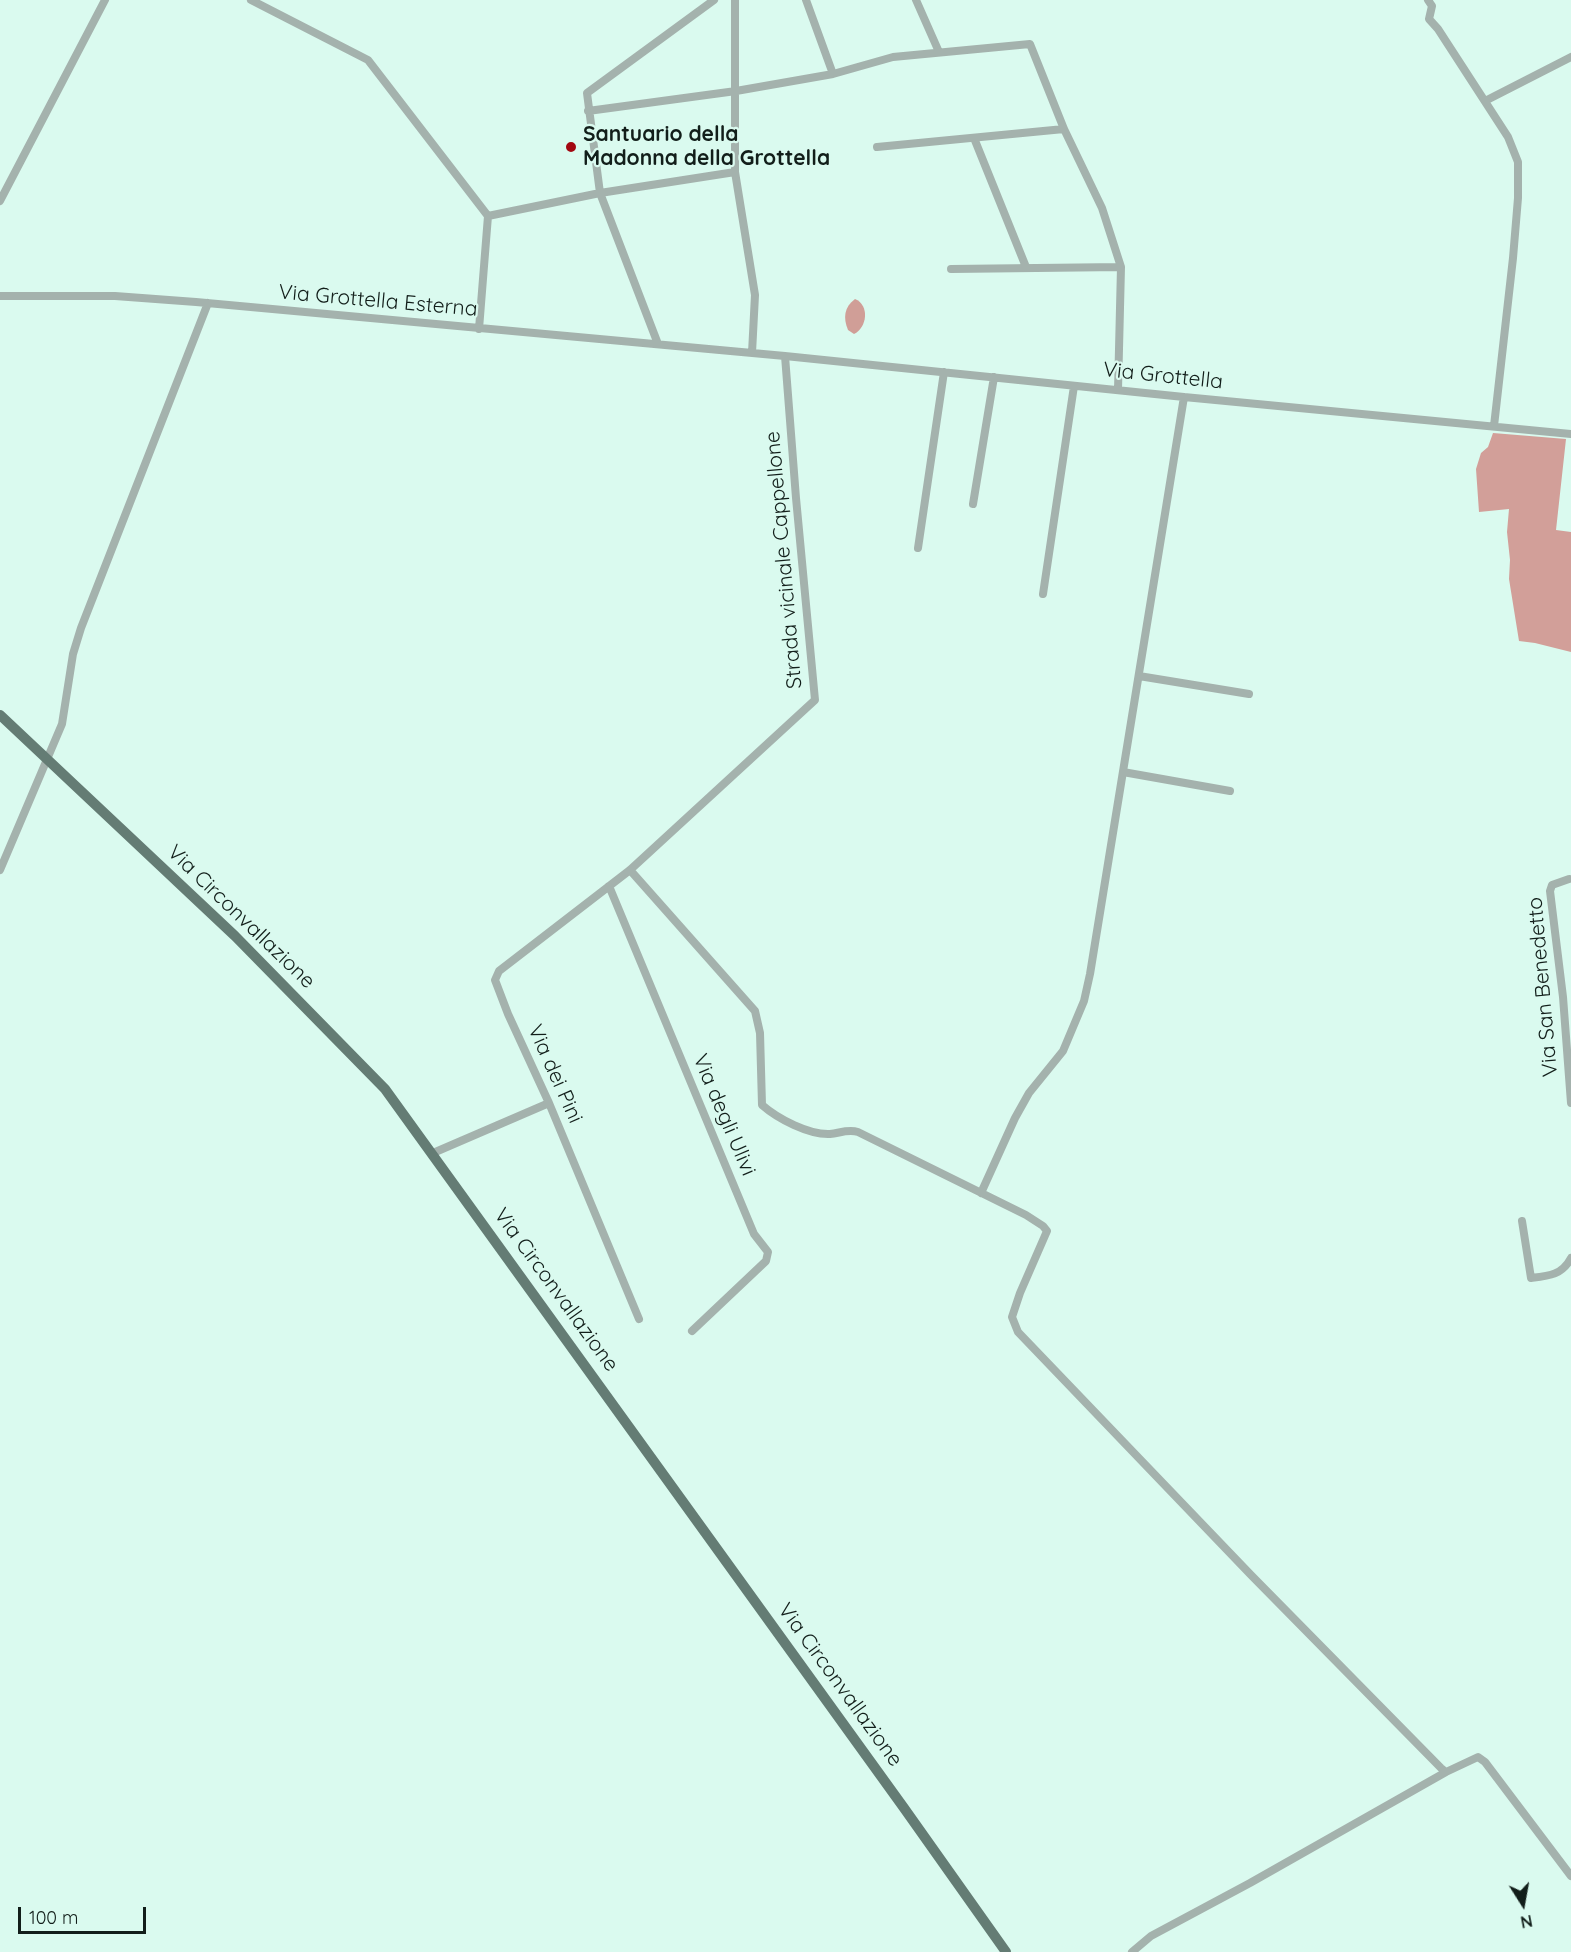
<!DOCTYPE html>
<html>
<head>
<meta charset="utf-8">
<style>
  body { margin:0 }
  #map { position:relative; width:1571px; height:1952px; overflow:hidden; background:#dafaef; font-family:Quicksand,sans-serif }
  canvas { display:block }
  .north { position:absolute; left:1493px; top:1874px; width:60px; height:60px; -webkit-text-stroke:4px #dafaef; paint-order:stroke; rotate:169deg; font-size:16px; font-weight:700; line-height:24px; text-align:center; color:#121e1a }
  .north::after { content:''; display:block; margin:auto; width:21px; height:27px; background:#121e1a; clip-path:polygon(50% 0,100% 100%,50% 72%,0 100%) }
  .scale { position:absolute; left:18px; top:1907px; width:128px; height:27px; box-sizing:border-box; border:3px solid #121e1a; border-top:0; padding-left:8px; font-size:18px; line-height:21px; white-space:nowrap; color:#121e1a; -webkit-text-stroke:4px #dafaef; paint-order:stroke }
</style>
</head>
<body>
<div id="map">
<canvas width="1571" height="1952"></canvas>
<div class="north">N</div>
<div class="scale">100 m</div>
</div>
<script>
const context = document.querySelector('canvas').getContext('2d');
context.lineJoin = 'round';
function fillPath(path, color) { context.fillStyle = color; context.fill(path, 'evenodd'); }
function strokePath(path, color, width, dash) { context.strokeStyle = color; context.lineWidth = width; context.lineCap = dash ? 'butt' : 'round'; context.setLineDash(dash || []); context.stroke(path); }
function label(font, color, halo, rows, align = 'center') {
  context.font = font + ' Quicksand,sans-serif'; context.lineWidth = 4.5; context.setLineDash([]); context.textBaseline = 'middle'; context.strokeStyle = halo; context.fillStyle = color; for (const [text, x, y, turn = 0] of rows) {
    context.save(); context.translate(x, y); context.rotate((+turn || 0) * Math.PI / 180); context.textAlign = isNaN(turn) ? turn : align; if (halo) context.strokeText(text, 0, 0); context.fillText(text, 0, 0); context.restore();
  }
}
const forest = new Path2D(`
  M1493 433 1566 439 1556 530 1571 532V652L1535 643 1519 641 1509 579 1510 560 1507 532 1509 509 1479 512 1476 469 1481 453 1488 447Z`);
const water = new Path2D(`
  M855 299C870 305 867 328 854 334L848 330C843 318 844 307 855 299Z`);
const minor = new Path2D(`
  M251 0 368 60 488 216 479 329
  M735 0V172L755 295 752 353
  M806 0 833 74
  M916 0 939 52
  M1428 0 1432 6 1429 19 1438 29 1508 137 1518 162V198L1513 258 1494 426
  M1485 101 1571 57
  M588 111 736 91 833 74 893 57 1030 44 1064 129 1102 208 1121 267 1118 390
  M974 138 1026 267
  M877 147 1064 129
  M0 201 105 0
  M488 216 600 193 587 93 714 0
  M951 269 1121 267
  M0 296H115L196 302 785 356 1184 397 1571 434
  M658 344 600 193 735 172
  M973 504 994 377
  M918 548 944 372
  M1043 594 1074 386
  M1139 676 1249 694
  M1123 772 1230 791
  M0 870 62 724 73 654 81 628 208 303
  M630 870 755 1011 760 1033 762 1105C778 1119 809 1135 830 1134 840 1133 848 1129 858 1132L1026 1215 1043 1226 1047 1231 1020 1293 1012 1317 1018 1332 1251 1575 1441 1768 1446 1772 1478 1757 1485 1762 1571 1876
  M1569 879 1552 885 1550 891 1563 997 1571 1103
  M609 886 754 1234 768 1252 766 1261 692 1331
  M433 1153 549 1103
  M981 1193 1015 1118 1029 1093 1063 1051 1084 1001 1090 974 1184 397
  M1522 1221 1531 1278C1549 1276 1562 1275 1571 1258
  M639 1319 549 1103 508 1014 495 980 499 971 630 870 815 700 796 498 785 356
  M1132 1952 1151 1936 1250 1883 1446 1772`);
const major = new Path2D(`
  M0 715 235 936 385 1089 904 1808 1006 1952`);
const markers = [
  [571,147,6,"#a20710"]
];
const poiNames = [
  ["Santuario della",583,135],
  ["Madonna della Grottella",583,159]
];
const streetNames = [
  ["Via Grottella Esterna",378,301,5],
  ["Via Grottella",1163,376,6],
  ["Strada vicinale Cappellone",784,560,-95],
  ["Via Circonvallazione",241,917,44],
  ["Via San Benedetto",1543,987,-95],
  ["Via dei Pini",555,1074,66],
  ["Via degli Ulivi",724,1115,67],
  ["Via Circonvallazione",556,1290,54],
  ["Via Circonvallazione",840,1685,54]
];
fillPath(forest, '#d29f99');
fillPath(water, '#d09e97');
strokePath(minor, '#a4b2ad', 8);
strokePath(major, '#647c74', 10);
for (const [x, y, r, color] of markers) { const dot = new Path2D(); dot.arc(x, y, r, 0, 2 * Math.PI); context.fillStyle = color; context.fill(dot); strokePath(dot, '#dafaef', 2); }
label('bold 21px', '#121e1a', '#dafaef', poiNames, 'left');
label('21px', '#121e1a', '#dafaef', streetNames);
</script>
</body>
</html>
